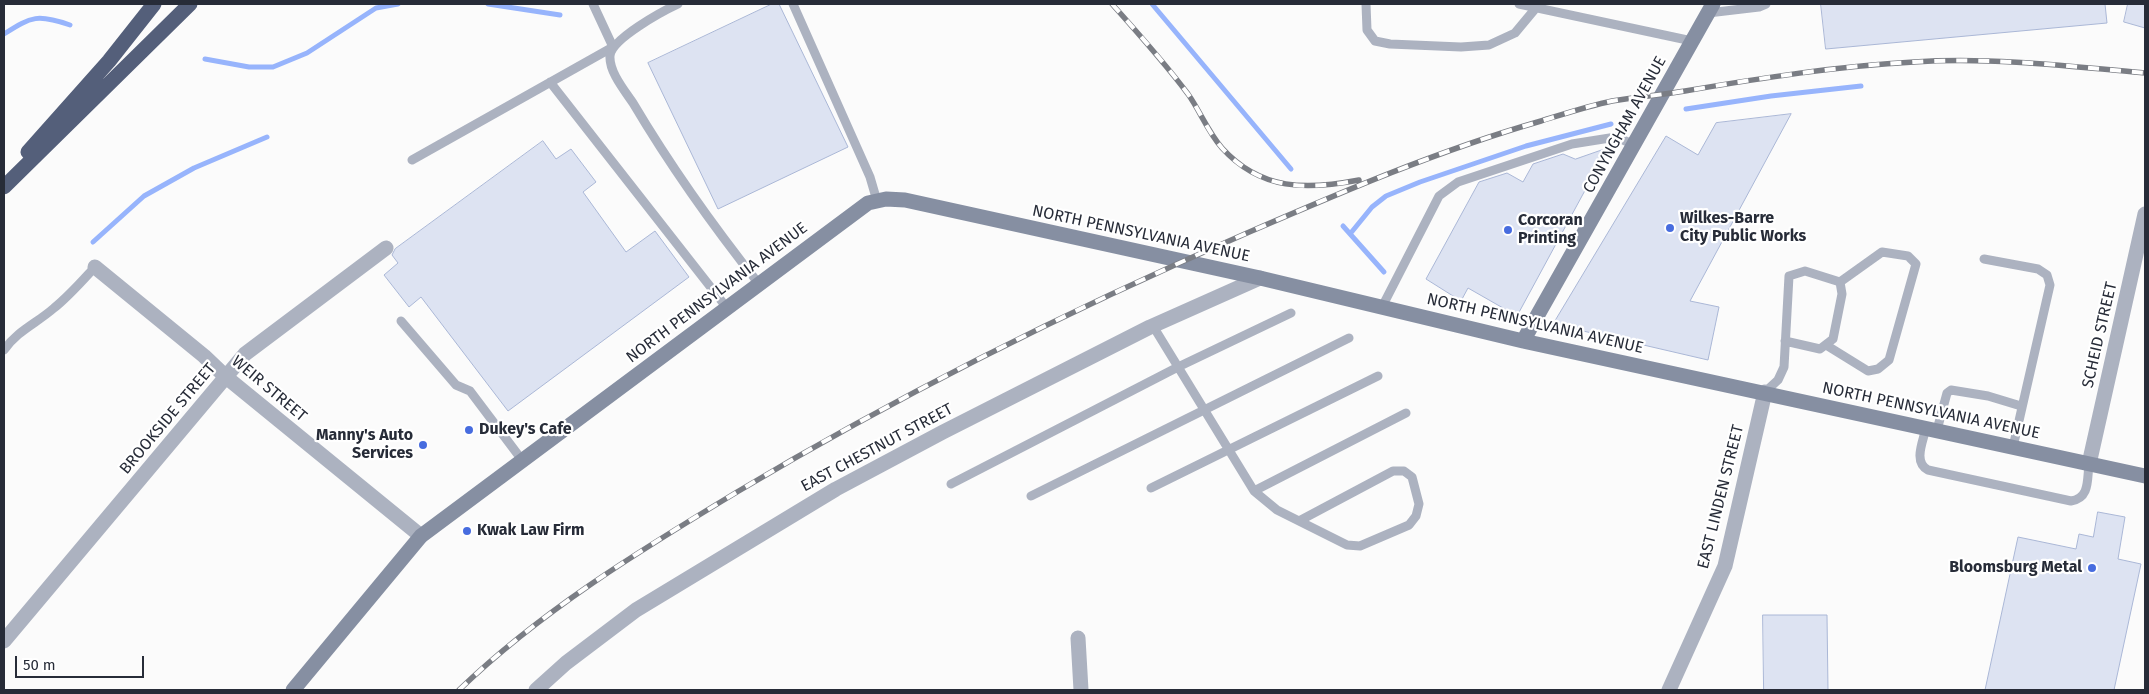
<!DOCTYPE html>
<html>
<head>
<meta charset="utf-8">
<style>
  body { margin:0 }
  #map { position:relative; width:2149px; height:694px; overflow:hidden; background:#fbfbfb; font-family:"Fira Sans",sans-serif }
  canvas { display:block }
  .frame { position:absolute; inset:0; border:5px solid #272c38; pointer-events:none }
  .scale { position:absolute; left:15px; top:656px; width:129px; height:22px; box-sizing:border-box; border:2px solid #272c38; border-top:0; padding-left:6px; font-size:15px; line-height:18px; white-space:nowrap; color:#272c38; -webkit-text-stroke:4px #fff; paint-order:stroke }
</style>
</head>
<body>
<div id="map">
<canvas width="2149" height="694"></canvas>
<div class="frame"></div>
<div class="scale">50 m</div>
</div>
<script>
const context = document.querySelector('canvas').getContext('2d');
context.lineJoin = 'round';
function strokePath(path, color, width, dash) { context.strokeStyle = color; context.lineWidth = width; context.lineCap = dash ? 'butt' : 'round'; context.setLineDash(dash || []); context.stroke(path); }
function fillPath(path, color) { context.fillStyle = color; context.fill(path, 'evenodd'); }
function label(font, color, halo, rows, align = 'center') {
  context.font = font + ' "Fira Sans",sans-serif'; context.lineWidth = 4.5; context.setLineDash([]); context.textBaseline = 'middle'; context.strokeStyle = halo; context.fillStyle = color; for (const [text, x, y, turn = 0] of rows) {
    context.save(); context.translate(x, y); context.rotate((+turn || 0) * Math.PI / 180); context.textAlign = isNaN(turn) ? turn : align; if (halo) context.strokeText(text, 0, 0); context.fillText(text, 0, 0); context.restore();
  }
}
const stream = new Path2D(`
  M488 4 560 15
  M1152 4 1291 169
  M4 34C32 16 38 14 70 25
  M205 59 249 67H273L307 53 376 8 398 4
  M1686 109 1771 96 1861 86
  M1343 226 1384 272
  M1350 234 1372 207 1386 196 1420 182 1526 146 1611 124
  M93 242 144 196 194 168 267 137`);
const building = new Path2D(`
  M772 4H779L848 147 718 209 648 63Z
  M1821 4H2105L2107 23 1826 49Z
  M2128 4H2145V28L2124 22Z
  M1791 114 1690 301 1719 307 1708 360 1553 324 1666 136 1698 155 1716 123Z
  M543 141 556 159 571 149 596 182 583 192 626 252 655 231 689 277 508 411 421 297 409 307 384 275 398 263 392 255 395 249Z
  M1608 148 1517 316 1468 288 1461 301 1426 279 1479 182 1507 173 1523 182 1533 164 1563 154 1575 159Z
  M2098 512 2125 517 2118 559 2141 564 2114 690H1985L2018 537 2076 549 2079 534 2093 537Z
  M1763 615H1827L1828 690H1764Z`);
const lane = new Path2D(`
  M678 4C663 11 611 39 610 56 609 72 625 91 633 103 671 167 713 226 759 284
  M793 4 870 177 877 201
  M1366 4 1367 30 1375 41 1390 44 1461 47 1489 45 1515 33 1535 9
  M1519 4 1692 41
  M1708 13 1759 7 1766 4
  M550 82 727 308
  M412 160 613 47 593 4
  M1984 259 2038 269 2047 275 2050 285 2013 447
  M1382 307 1439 196 1458 182 1572 144 1616 137 1635 145
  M401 321 456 385 470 391 522 460
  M1153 326 1254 491 1277 510 1347 545 1360 546 1409 525 1416 516 1419 504 1412 477 1404 471H1393L1299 521
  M1826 345 1868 371 1878 369 1889 360 1916 264 1908 256 1882 252 1840 282
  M4 350C17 331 37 323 54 308 69 296 82 281 95 267
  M1765 392 1778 380 1784 367 1789 276 1805 271 1840 282 1842 294 1833 339 1820 349 1785 341
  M1926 428C1923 442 1913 462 1928 470L2071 501C2090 498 2087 480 2089 464
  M1937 430 1947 393 1951 390 1988 396 2021 406
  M951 484 1178 367 1291 313
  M1151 488 1378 376
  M1254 491 1406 413
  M1031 496 1349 338`);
const street = new Path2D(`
  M95 267 204 356 226 377 421 536
  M2089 464 2145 214
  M1078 638 1081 690
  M4 641 245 354 386 248
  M536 690 566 663 636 610 836 489 943 432 1150 327 1260 278
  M1669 690 1725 566 1765 392`);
const secondary = new Path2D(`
  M1523 341 1713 4
  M293 690 421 536 868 203 886 199 905 200 1260 278 1523 341 2145 476`);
const highway = new Path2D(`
  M28 152 109 61 154 4
  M4 187 190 4`);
const rail = new Path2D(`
  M1112 4C1138 33 1164 62 1188 94 1200 111 1208 132 1222 148 1261 191 1307 190 1359 180
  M459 690C541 611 639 551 737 492 901 394 1072 309 1247 233 1344 191 1440 150 1541 121 1564 114 1588 106 1612 101 1636 97 1661 95 1685 91 1761 78 1838 66 1914 62 1991 57 2069 66 2145 73`);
const markers = [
  [1670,228,5,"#476cdf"],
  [1508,230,5,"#476cdf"],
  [469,430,5,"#476cdf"],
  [423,445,5,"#476cdf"],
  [467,531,5,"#476cdf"],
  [2092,568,5,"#476cdf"]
];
const streetNames = [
  ["CONYNGHAM AVENUE",1625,125,-61],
  ["NORTH PENNSYLVANIA AVENUE",1141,234,12],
  ["NORTH PENNSYLVANIA AVENUE",717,293,-37],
  ["NORTH PENNSYLVANIA AVENUE",1535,324,13],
  ["SCHEID STREET",2100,335,-77],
  ["WEIR STREET",269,389,40],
  ["NORTH PENNSYLVANIA AVENUE",1931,411,12],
  ["BROOKSIDE STREET",168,419,-50],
  ["EAST CHESTNUT STREET",877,448,-28],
  ["EAST LINDEN STREET",1721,497,-76]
];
const poiNames = [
  ["Wilkes-Barre",1680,219],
  ["City Public Works",1680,237],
  ["Corcoran",1518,221],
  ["Printing",1518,239],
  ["Dukey's Cafe",479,430],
  ["Manny's Auto",413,436,"right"],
  ["Services",413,454,"right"],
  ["Kwak Law Firm",477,531],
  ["Bloomsburg Metal",2082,568,"right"]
];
strokePath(stream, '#97b4fc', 5);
fillPath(building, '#dde3f2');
strokePath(building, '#aab7d6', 1);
strokePath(lane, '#acb2c0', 9);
strokePath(street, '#acb2c0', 15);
strokePath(secondary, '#868fa2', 15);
strokePath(highway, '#545f7a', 15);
strokePath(rail, '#7a7d84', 5.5);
strokePath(rail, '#fff', 4, [11]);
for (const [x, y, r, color] of markers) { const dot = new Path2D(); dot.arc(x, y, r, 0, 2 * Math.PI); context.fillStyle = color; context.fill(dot); strokePath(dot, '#fff', 2); }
label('16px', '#272c38', '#fff', streetNames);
label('bold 16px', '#272c38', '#fff', poiNames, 'left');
</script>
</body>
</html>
